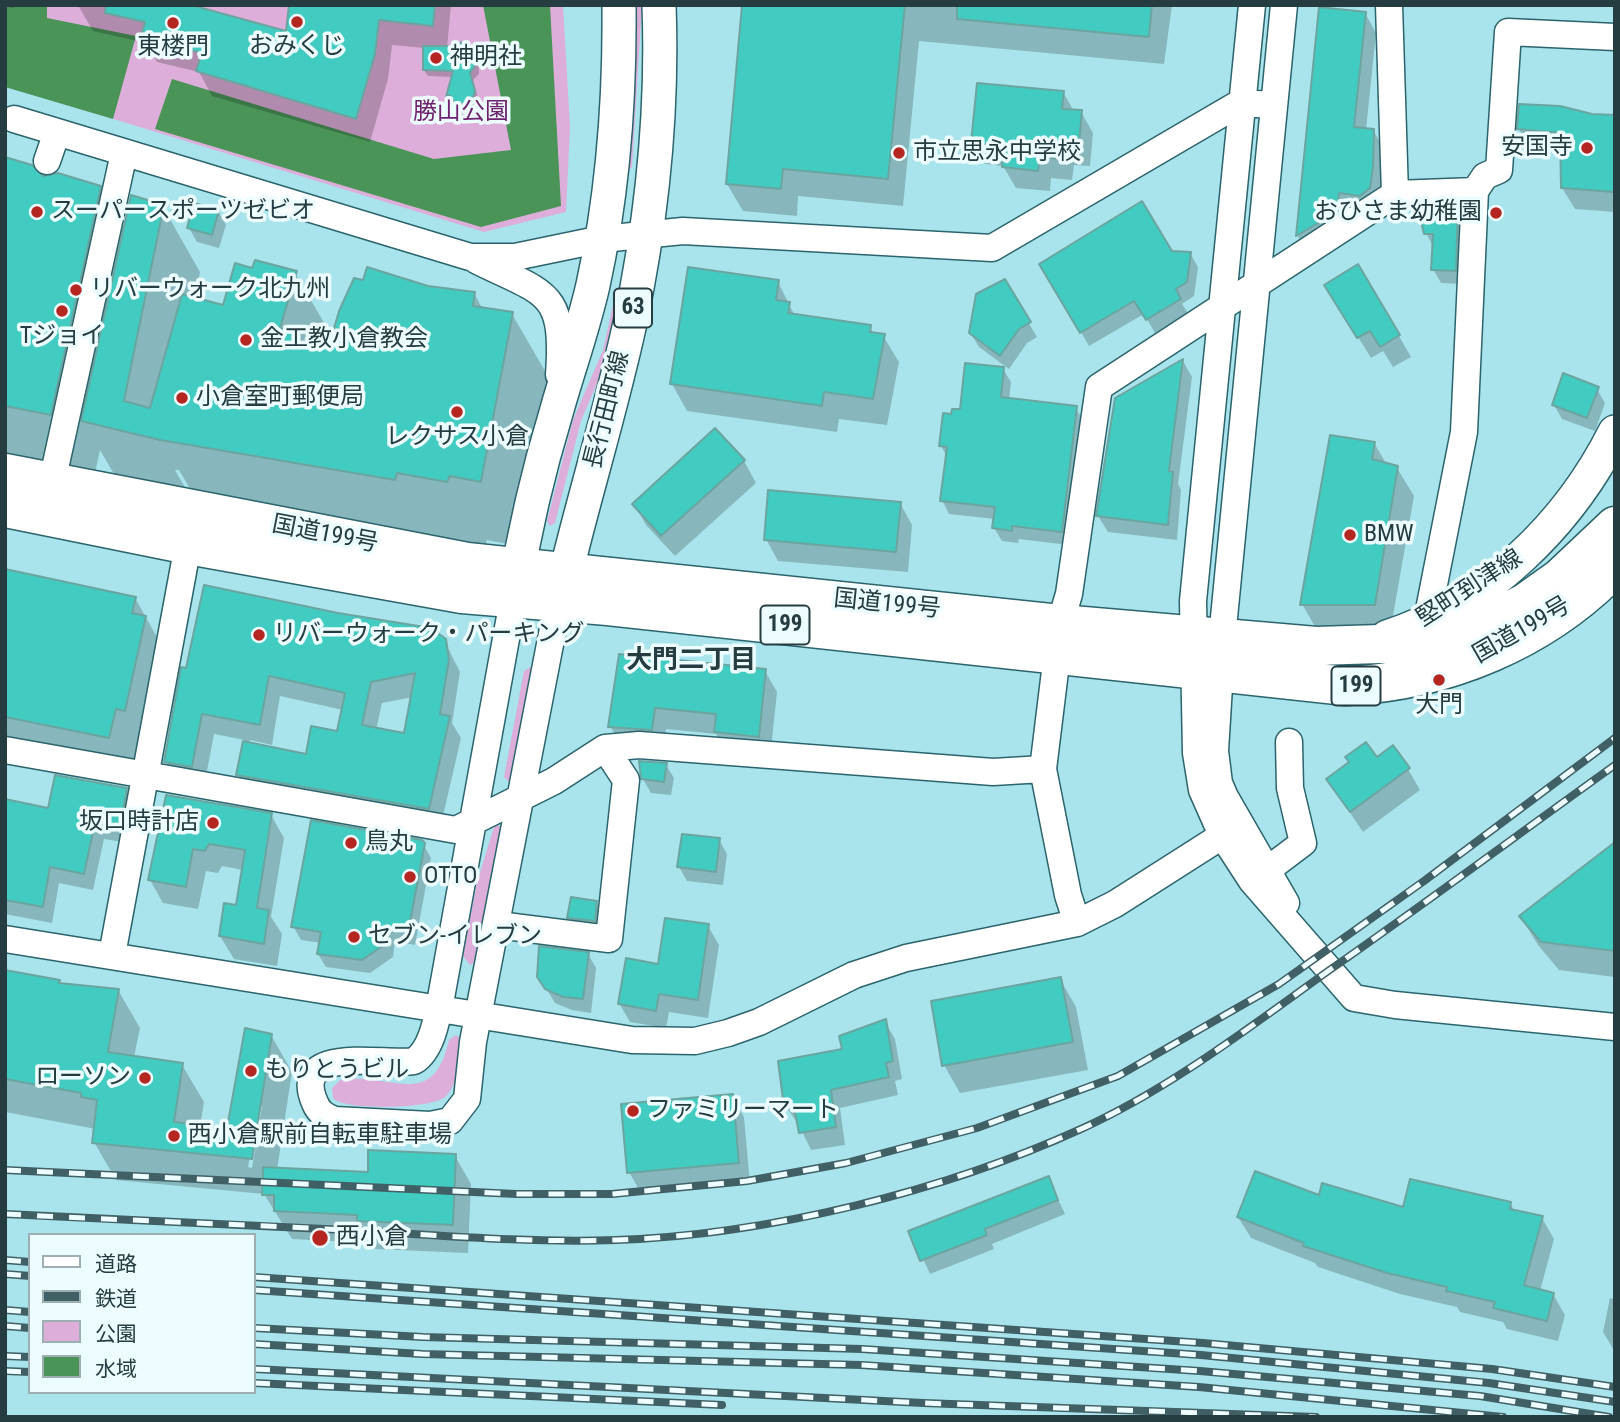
<!DOCTYPE html>
<html>
<head>
<meta charset="utf-8">
<style>
  body { margin:0 }
  #map { position:relative; width:1620px; height:1422px; overflow:hidden; background:#a9e4ed; font-family:"Roboto Condensed","Noto Sans JP",sans-serif }
  canvas { display:block }
  .frame { position:absolute; inset:0; border:7px solid #253c40; pointer-events:none }
  .legend { position:absolute; left:28px; top:1233px; width:228px; height:161px; box-sizing:border-box; background:#ecfcff; border:2px solid #9cafb3; margin:0; padding:9px 12px; list-style:none; font-size:21px; color:#253c40 }
  .legend li { display:flex; align-items:center; gap:14px; height:35px }
  .legend b { width:35px; border:2px solid #9cafb3 }
</style>
</head>
<body>
<div id="map">
<canvas width="1620" height="1422"></canvas>
<div class="frame"></div>
<ul class="legend">
<li><b style="height:9px;background:#fff"></b>道路</li>
<li><b style="height:9px;background:#416065"></b>鉄道</li>
<li><b style="height:19px;background:#dcaed9"></b>公園</li>
<li><b style="height:19px;background:#4a9458"></b>水域</li>
</ul>
</div>
<script>
const context = document.querySelector('canvas').getContext('2d');
context.lineJoin = 'round';
function fillPath(path, color) { context.fillStyle = color; context.fill(path, 'evenodd'); }
function strokePath(path, color, width, dash) { context.strokeStyle = color; context.lineWidth = width; context.lineCap = dash ? 'butt' : 'round'; context.setLineDash(dash || []); context.stroke(path); }
function label(font, color, halo, rows, align = 'center') {
  context.font = font + ' "Roboto Condensed","Noto Sans JP",sans-serif'; context.lineWidth = 7; context.setLineDash([]); context.textBaseline = 'middle'; context.strokeStyle = halo; context.fillStyle = color; for (const [text, x, y, turn = 0] of rows) {
    context.save(); context.translate(x, y); context.rotate((+turn || 0) * Math.PI / 180); context.textAlign = isNaN(turn) ? turn : align; if (halo) context.strokeText(text, 0, 0); context.fillText(text, 0, 0); context.restore();
  }
}
const green = new Path2D(`
  M5 5H563L570 127 566 212 484 232 5 86Z
  M634 5H642L632 167 627 172Z
  M619 302 611 350 581 421 555 523 550 526 547 521 573 420 603 350 613 305Z
  M530 667 533 668 509 782 504 777 524 671Z
  M495 824 503 828 476 961 470 965 463 956 477 882Z
  M456 1035 461 1039C461 1056 458 1086 445 1097 431 1109 344 1111 333 1098L332 1088 340 1080C392 1071 432 1113 449 1040Z`);
const water = new Path2D(`
  M5 5H47V18L136 36 113 119 5 87Z
  M483 5H550L561 206 481 227 155 129 172 79 434 159 511 150Z`);
const shadow = new Path2D(`
  M8 5H29L10 8Z
  M57 5H182L287 33 291 5H451L447 48 475 55 479 62V74L473 80 478 98 476 104 466 110 460 108 448 97 454 77 428 76 424 70 425 48 392 45 388 79 370 142 212 96 199 72 157 62 146 43 93 31 78 5Z
  M744 5H1172L1164 64 919 41 903 206 798 196 797 216 743 211 727 184Z
  M1321 9 1365 13 1376 33 1366 130H1373L1384 149 1380 208 1308 254 1297 235Z
  M1063 92 1074 111 1081 112 1093 133 1090 166 1074 165 1072 180 1051 178 1050 191 1016 188 1003 166 985 164 973 143Z
  M1521 106 1615 116V212L1575 209 1562 188V153L1531 150 1519 129Z
  M5 158 42 178 100 187 125 231 163 207 200 272 195 299 225 308 253 270 295 273 333 338 428 288 474 293 483 310 512 314 549 378 518 546 487 540 485 546 199 504 179 470H175L194 503 121 486 100 450 92 487 5 469Z
  M1457 210 1465 224 1463 284 1441 283 1433 269 1434 248 1426 233Z
  M218 211 226 225 219 248 197 242 189 228Z
  M1171 253H1190L1198 267 1194 296 1182 304 1188 313 1155 333 1144 314 1089 346 1042 264Z
  M1004 281 1037 337 1027 343 1009 369 979 347 970 332 979 292Z
  M778 282 795 316 870 327 874 334 883 336 899 362 887 425 839 419 837 432 687 411 672 384Z
  M1339 306 1399 336 1411 357 1393 367 1383 351 1371 358Z
  M1183 361 1192 377 1178 484 1181 490 1177 540 1108 532 1098 516Z
  M1003 369 1011 382 1009 400 1076 408 1083 421 1069 545 1019 539 1018 543 1002 541 994 528 995 519 949 514 942 500 947 457 941 446 953 416Z
  M1597 389 1605 403 1595 431 1562 419 1554 405Z
  M715 430 744 461 756 483 675 556 646 525 634 504Z
  M1374 443 1387 465 1397 468 1414 496 1390 633 1318 632 1302 604Z
  M900 503 912 525 908 572 778 561 766 539Z
  M5 571 135 598 158 639 133 779 5 752Z
  M444 640 460 672 452 723 461 738 440 829 250 795 238 775 245 740 214 734 204 787 178 783 166 762 187 670ZM280 696 343 710 338 733 307 757 249 744 250 740 272 745ZM413 697 405 735 376 730 382 703Z
  M620 656 765 671 777 692 770 758 728 753 716 734 666 729 663 751 622 747 610 726Z
  M1377 759 1408 769 1420 790 1363 832 1328 780Z
  M666 765 674 778 671 795 651 793 643 779Z
  M126 789 135 806 129 843 104 839 93 890 59 883 52 923 5 914V801L50 810Z
  M167 797 271 815 284 838 271 917 282 934 277 966 234 959 220 936 237 907 243 870 222 866 218 873 206 871 198 909 163 903 150 880Z
  M719 840 727 854 723 885 687 881 679 867Z
  M423 844 431 858 415 945 395 941 393 957 370 973 326 967 318 954 321 943 301 940 293 926Z
  M1615 844V977L1559 970 1538 945 1521 917Z
  M596 902 604 916 602 935 577 931 569 918Z
  M708 926 719 945 708 1018 669 1012 666 1028 630 1022 619 1003Z
  M588 954 596 968 591 1013 572 1010 555 1003 539 977Z
  M5 972 59 982 61 985 118 990 140 1028 134 1057 182 1065 204 1102 200 1127 229 1129 271 1035 292 1072 277 1170 369 1174 455 1156 471 1184 468 1253 375 1249 372 1243 292 1239 264 1194 116 1180 94 1142 96 1129 5 1112ZM259 1105 262 1106 252 1168 248 1167Z
  M1060 979 1076 1007 1088 1070 960 1093 944 1065Z
  M885 1022 895 1039 902 1079 895 1081 898 1095 840 1108 845 1145 811 1150 799 1125 786 1107 844 1051Z
  M732 1096 744 1117 750 1184 641 1193 629 1172Z
  M1048 1178 1065 1214 992 1244 994 1249 930 1274 911 1232Z
  M1320 1198 1404 1209 1510 1203 1515 1212 1542 1218 1554 1239 1540 1291 1553 1294 1565 1315 1558 1341 1507 1329 1503 1322 1460 1312 1457 1307 1400 1294 1318 1267 1315 1263 1251 1238 1238 1217Z
  M1610 1298 1615 1299V1352L1603 1332Z`);
const building = new Path2D(`
  M106 5H191L286 31 289 5H435L433 26 379 20 375 54 356 119 196 71 202 53 141 37 145 22 105 13Z
  M742 5H905L888 179 783 169 781 189 726 184Z
  M957 5H1152L1149 37 957 19Z
  M1319 7 1366 12 1354 127 1374 129 1373 168 1370 188 1360 196 1339 193 1337 212 1296 236Z
  M461 42 463 47 476 54 478 61 470 73 475 91 473 97 462 104 455 102 449 95 446 97 453 71 423 70V46H460Z
  M977 83 1064 91 1062 109 1082 110 1079 145 1062 144 1061 159 1040 157 1038 171 1002 167 1004 146 971 143Z
  M1519 104 1560 106 1592 114 1615 115 1614 192 1561 188 1560 133 1517 129Z
  M5 157 32 165 43 176 58 173 101 186 51 415 5 406Z
  M131 195 164 205 124 401 150 408 182 294 223 305 235 263 252 268 255 260 297 271 280 328 294 332 292 339 328 349 339 311 354 278 363 280 367 267 428 286 475 292 473 306 513 312 481 482 450 476 447 482 397 473 395 480 160 440 81 421Z
  M1142 201 1172 251 1191 252 1187 282 1176 289 1181 299 1146 320 1134 301 1080 333 1039 264Z
  M194 203 219 210 212 235 187 228Z
  M1441 208H1458L1456 271 1431 270 1433 234H1424L1418 209Z
  M1358 264 1400 335 1380 347 1370 331 1357 338 1324 285Z
  M688 267 779 280 776 300 790 302 788 313 871 325 870 332 885 334 873 399 824 392 822 406 670 384Z
  M1005 279 1031 322 1019 329 1000 356 969 333 976 294Z
  M1183 359 1169 471 1173 472 1168 525 1096 516 1115 398Z
  M965 363 1004 367 1001 397 1077 406 1062 532 1012 526V531L992 528 995 507 940 501 947 447 939 446 943 413 951 414 952 409H960Z
  M1563 373 1599 387 1587 418 1552 405Z
  M715 428 745 460 661 536 632 504Z
  M1330 435 1375 442 1372 459 1398 466 1375 605H1300Z
  M768 490 901 502 896 552 764 540Z
  M5 569 136 597 132 613 146 616 125 711 116 709 109 738 5 717Z
  M204 585 338 613 431 628 446 639 449 660 440 714 450 716 429 809 236 775 243 741 306 754 311 726 337 731 345 693 269 676 260 725 202 714 192 767 164 762 181 667 186 668ZM415 673 404 733 362 725 371 682Z
  M619 654 766 669 759 737 714 732 716 714 655 708 652 730 608 727Z
  M1366 742 1377 757 1393 745 1410 768 1350 812 1326 779 1349 762 1345 757Z
  M639 761 667 763 664 782 641 779Z
  M55 775 127 788 120 827 95 823 84 874 50 867 43 907 5 900V799L48 808Z
  M166 795 272 813 257 908 269 910 264 944 219 936 224 903 236 905 245 850 209 844 205 851 193 849 186 887 148 880Z
  M311 820 422 840 425 843 408 932 388 929 387 943 362 960 317 954 321 932 291 927Z
  M682 834 720 838 716 872 677 867Z
  M1615 842V951L1541 942 1519 916Z
  M571 897 597 901 595 921 567 918Z
  M665 918 709 924 698 1000 659 994 656 1011 618 1004 626 958 658 964Z
  M539 946 589 952 583 999 563 997 545 989 537 977Z
  M5 970 60 980 59 983 119 989 108 1052 183 1063 174 1122 227 1128 245 1028 272 1034 252 1159 92 1143 97 1100 81 1097V1093L5 1079Z
  M1061 977 1073 1042 942 1066 931 1001Z
  M886 1019 893 1061 886 1063 889 1077 831 1090 836 1127 799 1133 794 1107H784L778 1061 842 1049 839 1036Z
  M733 1094 739 1163 627 1173 621 1104Z
  M368 1150 456 1154 453 1225 357 1221V1215L274 1211V1195H262L263 1167 368 1172Z
  M1255 1171 1319 1195 1322 1183 1403 1207 1410 1179 1511 1202 1510 1209 1543 1216 1524 1285 1554 1293 1547 1321 1493 1308 1495 1302 1446 1291 1447 1287 1387 1273 1303 1246 1304 1243 1237 1217Z
  M1049 1176 1058 1200 985 1229 987 1235 920 1261 908 1231Z`);
const minor = new Path2D(`
  M1252 5 1193 601 1196 753 1202 790 1222 835 1252 881 1354 998 1395 1005 1615 1027
  M1284 5 1222 638 1215 751 1219 783 1225 797 1286 903
  M1389 5 1395 194
  M14 119 470 257H515L602 239 683 231 992 248 1240 103 1274 105
  M47 161 57 132
  M476 260C546 295 565 289 559 375
  M52 482 124 153
  M513 600 441 998C437 1018 432 1050 414 1061 386 1066 289 1043 315 1103 319 1113 326 1117 335 1120L430 1125 450 1121 467 1099 473 1042 558 603
  M1427 620 1464 432 1475 191 1485 176 1499 170 1508 32 1615 37
  M1060 624 1069 594 1099 387 1395 194 1475 191
  M1057 655 1043 769 1068 895 1077 923
  M5 750 456 830 554 781 605 748 639 745 993 772 1043 769
  M1254 880 1303 843 1290 788 1289 742
  M498 925 609 939 626 780 605 748
  M5 939 632 1040 695 1041 728 1033 759 1022 854 975 906 958 1077 923 1115 904 1239 825
  M112 955 188 545`);
const major = new Path2D(`
  M514 594C524 533 538 472 556 413 568 370 583 329 593 285 613 194 620 98 619 5
  M560 597C581 506 610 415 630 323 652 219 663 112 659 5
  M1387 637C1487 605 1569 524 1615 432`);
const highway = new Path2D(`
  M5 473 467 562 1060 624 1316 646 1412 643 1473 629 1525 603 1560 578 1615 526
  M5 508 188 545 462 594 608 606 1346 686C1446 681 1544 641 1615 567`);
const rail = new Path2D(`
  M5 1170 516 1194H612L747 1181 846 1163 977 1128 1118 1076 1279 984 1424 881 1615 738
  M5 1214C119 1220 232 1224 346 1230 436 1235 526 1243 616 1240 767 1235 945 1191 1081 1129 1171 1088 1251 1026 1331 969 1427 902 1520 833 1615 765
  M5 1260 30 1262
  M5 1274 30 1276
  M254 1277 1203 1343 1492 1369 1615 1387
  M254 1290 1201 1355 1489 1383 1615 1402
  M5 1310 30 1312
  M5 1326 30 1328
  M254 1328 423 1337 862 1349 1200 1371 1480 1396 1609 1417
  M254 1344 422 1354 861 1365 1199 1387 1503 1417
  M5 1356 30 1357
  M254 1369 923 1403 1316 1417
  M5 1371 30 1372
  M254 1383 722 1405`);
const markers = [
  [297,22,7,"#b52621"],
  [173,23,7,"#b52621"],
  [436,58,7,"#b52621"],
  [1587,148,7,"#b52621"],
  [899,153,7,"#b52621"],
  [37,212,7,"#b52621"],
  [1496,213,7,"#b52621"],
  [76,290,7,"#b52621"],
  [62,311,7,"#b52621"],
  [246,340,7,"#b52621"],
  [182,398,7,"#b52621"],
  [457,412,7,"#b52621"],
  [1350,535,7,"#b52621"],
  [259,635,7,"#b52621"],
  [1439,680,7,"#b52621"],
  [213,823,7,"#b52621"],
  [351,843,7,"#b52621"],
  [410,877,7,"#b52621"],
  [354,937,7,"#b52621"],
  [251,1071,7,"#b52621"],
  [145,1078,7,"#b52621"],
  [633,1111,7,"#b52621"],
  [174,1136,7,"#b52621"],
  [320,1238,9,"#b52621"]
];
const shields = [
  [633,308,38],
  [785,625,49],
  [1356,686,49]
];
const shieldNames = [
  ["63",633,308],
  ["199",785,625],
  ["199",1356,686]
];
const poiNames = [
  ["おみくじ",297,47,"center"],
  ["東楼門",173,48,"center"],
  ["神明社",450,58],
  ["安国寺",1573,148,"right"],
  ["市立思永中学校",913,153],
  ["スーパースポーツゼビオ",51,212],
  ["おひさま幼稚園",1482,213,"right"],
  ["リバーウォーク北九州",90,290],
  ["Tジョイ",62,337,"center"],
  ["金工教小倉教会",260,340],
  ["小倉室町郵便局",196,398],
  ["レクサス小倉",457,438,"center"],
  ["BMW",1364,535],
  ["リバーウォーク・パーキング",273,635],
  ["大門",1439,706,"center"],
  ["坂口時計店",199,823,"right"],
  ["鳥丸",365,843],
  ["OTTO",424,877],
  ["セブン-イレブン",368,937],
  ["もりとうビル",265,1071],
  ["ローソン",131,1078,"right"],
  ["ファミリーマート",647,1111],
  ["西小倉駅前自転車駐車場",188,1136],
  ["西小倉",336,1238]
];
const parkNames = [
  ["勝山公園",461,113]
];
const streetNames = [
  ["長行田町線",608,410,-76],
  ["国道199号",325,535,11],
  ["堅町到津線",1470,589,-33],
  ["国道199号",887,605,6],
  ["国道199号",1522,631,-30]
];
const neighbourhoodNames = [
  ["大門二丁目",691,661]
];
fillPath(green, '#dcaed9');
fillPath(water, '#4a9458');
fillPath(shadow, '#0003');
fillPath(building, '#42cbc1');
strokePath(building, '#6ca5a0', 2);
strokePath(minor, '#2b646c', 29);
strokePath(major, '#2b646c', 36);
strokePath(highway, '#2b646c', 41);
strokePath(minor, '#fff', 26);
strokePath(major, '#fff', 33);
strokePath(highway, '#fff', 38);
strokePath(rail, '#416065', 8);
strokePath(rail, '#ecfcff', 5, [16]);
for (const [x, y, r, color] of markers) { const dot = new Path2D(); dot.arc(x, y, r, 0, 2 * Math.PI); context.fillStyle = color; context.fill(dot); strokePath(dot, '#ecfcff', 2.5); }
for (const [x, y, w] of shields) { const box = new Path2D(); box.roundRect(x - w / 2, y - 19.5, w, 39, 5); context.fillStyle = '#ecfcff'; context.fill(box); strokePath(box, '#253c40', 2); }
label('bold 23px', '#253c40', null, shieldNames);
label('24px', '#253c40', '#ecfcff', poiNames, 'left');
label('24px', '#6f206e', '#ecfcff', parkNames);
label('24px', '#253c40', '#ecfcff', streetNames);
label('bold 26px', '#253c40', '#ecfcff', neighbourhoodNames);
</script>
</body>
</html>
